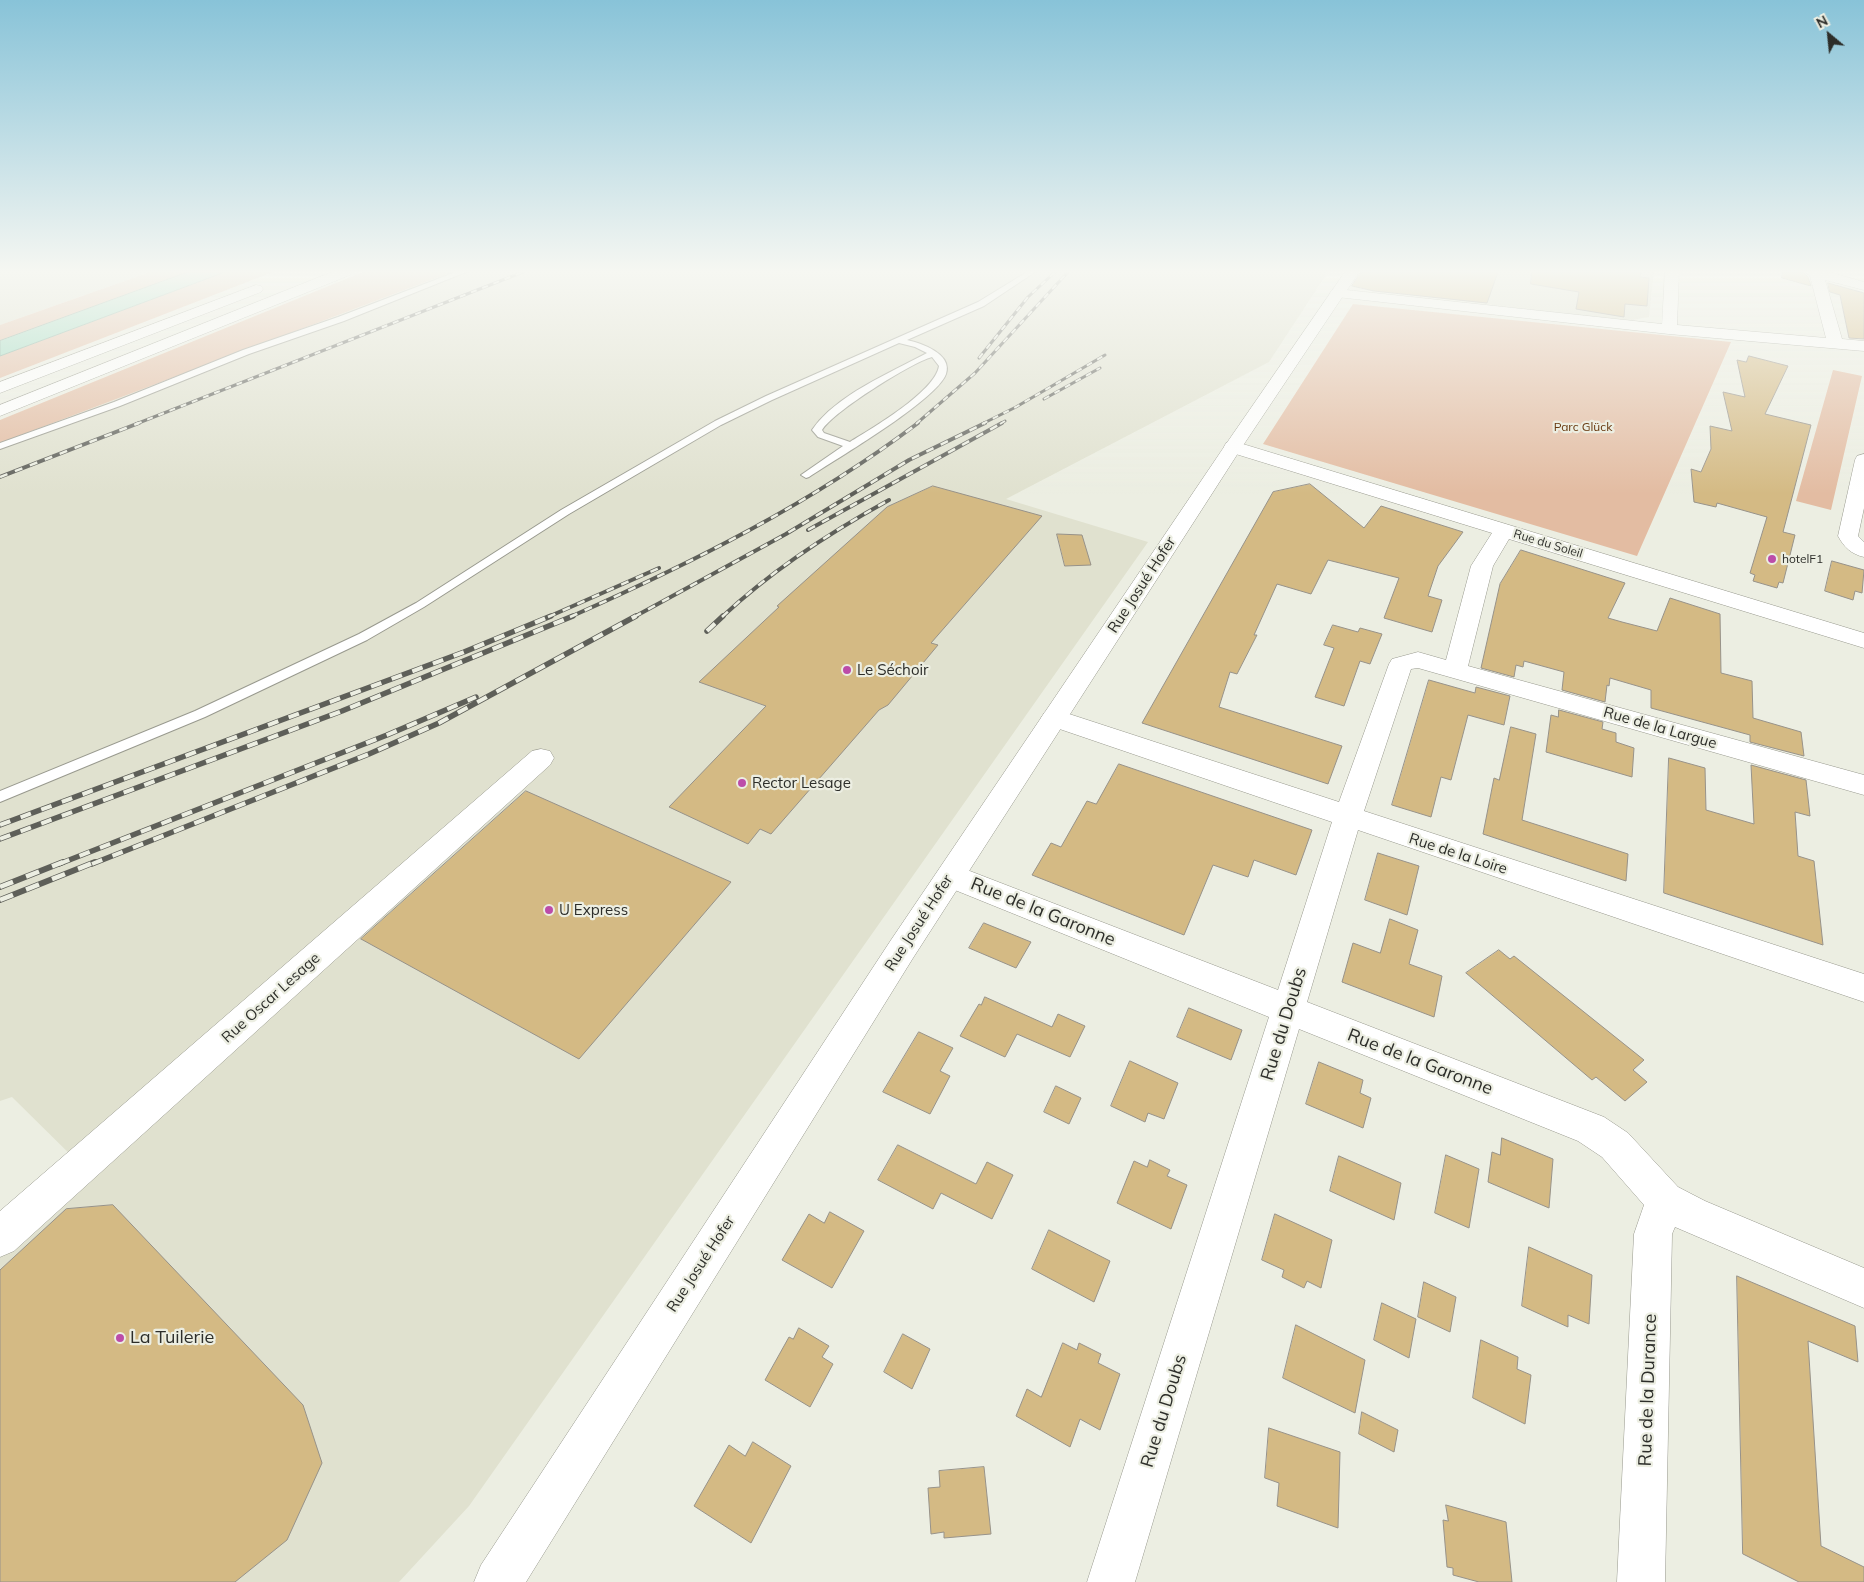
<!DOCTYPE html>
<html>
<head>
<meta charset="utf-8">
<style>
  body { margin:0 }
  #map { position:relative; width:1864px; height:1582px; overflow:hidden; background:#eceee2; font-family:Mulish,sans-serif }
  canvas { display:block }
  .north { position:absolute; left:1804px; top:10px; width:50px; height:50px; -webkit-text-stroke:4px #eceee2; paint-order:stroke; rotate:332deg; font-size:14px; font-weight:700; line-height:20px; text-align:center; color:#2d2e2a }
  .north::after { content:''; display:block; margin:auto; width:18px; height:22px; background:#2d2e2a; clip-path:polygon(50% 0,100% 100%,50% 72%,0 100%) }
</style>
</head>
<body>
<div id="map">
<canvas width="1864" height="1582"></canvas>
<div class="north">N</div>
</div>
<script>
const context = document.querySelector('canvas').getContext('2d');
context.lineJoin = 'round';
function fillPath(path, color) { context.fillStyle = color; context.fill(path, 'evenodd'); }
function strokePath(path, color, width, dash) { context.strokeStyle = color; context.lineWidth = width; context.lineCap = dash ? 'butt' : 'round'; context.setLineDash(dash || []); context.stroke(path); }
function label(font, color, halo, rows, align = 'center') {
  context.font = font + ' Mulish,sans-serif'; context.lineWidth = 4.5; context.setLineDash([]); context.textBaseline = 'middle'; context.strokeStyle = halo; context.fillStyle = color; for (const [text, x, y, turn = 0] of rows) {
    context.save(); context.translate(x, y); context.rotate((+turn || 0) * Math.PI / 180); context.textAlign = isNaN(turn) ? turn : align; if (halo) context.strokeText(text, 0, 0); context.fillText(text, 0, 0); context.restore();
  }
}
const built = new Path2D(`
  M0 272H150L0 325Z
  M452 272H1328L1269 362 1006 499 1148 542 469 1506 399 1582H0V1253L89 1173 12 1097 0 1101V443Z
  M1367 272H1654L1649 317 1632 320 1566 314 1379 291Z`);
const green = new Path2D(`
  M150 272H188L0 341V325Z
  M225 272H273L0 378V356Z
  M363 272H452L0 443V420Z
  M1353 304 1731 342 1637 556 1263 444Z
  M1833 370 1862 376 1831 510 1796 501Z`);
const water = new Path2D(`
  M188 272H225L0 356V341Z`);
const building = new Path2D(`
  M1361 272H1498L1487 303 1374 291 1352 286Z
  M1532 272H1641L1640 277 1649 278 1647 306 1625 304 1624 317 1576 309 1579 292 1531 284Z
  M1783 272H1803L1808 277 1811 286 1782 278Z
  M1828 283 1864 293V339L1849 338 1840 295 1830 292Z
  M1749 356 1788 366 1765 414 1811 425 1783 532 1795 535 1783 583 1779 582 1777 588 1753 581 1755 575 1750 573 1767 517 1717 503 1716 507 1694 502 1691 469 1701 472 1711 449 1710 426 1732 431 1723 392 1745 397 1737 360 1746 362Z
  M1310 484 1364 528 1381 506 1463 532 1438 566 1428 596 1442 600 1432 632 1384 618 1399 578 1328 560 1311 594 1277 584 1254 635H1257L1237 674 1230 672 1219 707 1342 746 1328 784 1142 723 1273 492Z
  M933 486 1042 516 931 643 938 645 888 705 879 710 771 834 760 829 748 844 669 807 766 706 699 682 779 607 777 606 887 507Z
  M1057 534 1082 535 1091 565 1065 566Z
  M1521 550 1625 583 1608 618 1622 622 1657 631 1670 598 1720 614 1721 673 1752 681 1753 718 1801 732 1804 756 1750 742V735L1651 708V690L1610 678 1609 686 1607 685 1605 702 1562 690 1564 672 1524 661 1523 667 1516 665 1514 677 1481 668 1500 584Z
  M1832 561 1864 570 1862 593 1855 591 1853 600 1825 591Z
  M1333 625 1358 632 1360 628 1382 634 1370 664 1360 661 1344 706 1315 697 1334 648 1324 645Z
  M1429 680 1475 693 1476 687 1510 696 1504 725 1468 715 1451 780 1441 777 1431 817 1392 805Z
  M1559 710 1603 722 1602 729 1616 733V742L1634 748 1632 777 1546 752 1551 715 1558 717Z
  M1511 727 1536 734 1522 820 1628 854 1626 881 1483 834 1494 778 1499 780Z
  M1669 758 1705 768 1706 810 1754 824 1751 765 1806 780 1810 816 1795 812 1798 856 1814 861 1823 945 1664 893Z
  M1119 764 1312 830 1296 875 1254 860 1248 877 1213 865 1184 935 1032 875 1051 843 1061 847 1087 801 1096 804Z
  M526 791 731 882 579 1059 361 939Z
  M1378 853 1419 866 1407 915 1365 900Z
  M1390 919 1418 930 1409 964 1442 976 1434 1017 1342 982 1353 943 1380 953Z
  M984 923 1031 942 1016 968 969 948Z
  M1499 950 1510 959 1514 956 1644 1060 1633 1070 1647 1082 1625 1101 1596 1077 1592 1080 1466 973Z
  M985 997 1052 1027 1058 1014 1085 1026 1070 1057 1017 1034 1005 1057 960 1036 979 1004 981 1005Z
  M1189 1008 1242 1030 1231 1060 1177 1037Z
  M919 1032 953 1048 940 1071 950 1076 930 1114 883 1092Z
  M1130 1061 1178 1083 1164 1119 1148 1113 1145 1122 1111 1106Z
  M1319 1062 1363 1080 1360 1093 1371 1098 1363 1128 1306 1104Z
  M1056 1086 1081 1098 1069 1124 1044 1112Z
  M1502 1138 1553 1159 1549 1208 1488 1182 1492 1152 1500 1155Z
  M898 1145 976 1184 987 1162 1013 1175 992 1219 941 1193 933 1209 878 1180Z
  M1446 1155 1479 1169 1469 1228 1435 1213Z
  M1339 1156 1401 1183 1394 1220 1330 1191Z
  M1150 1160 1170 1170 1167 1176 1187 1185 1171 1229 1117 1203 1134 1161 1147 1167Z
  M113 1205 303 1405 322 1463 287 1540 235 1582H0V1270L66 1209Z
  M830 1212 864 1231 832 1288 782 1260 809 1214 824 1223Z
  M1275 1214 1332 1240 1321 1288 1307 1281 1304 1288 1282 1277 1284 1270 1262 1260Z
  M1049 1230 1110 1261 1094 1302 1032 1269Z
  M1529 1247 1592 1275 1589 1324 1568 1315V1327L1522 1306Z
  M1737 1276 1855 1326 1858 1362 1808 1341 1821 1546 1864 1567V1582H1799L1743 1554Z
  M1424 1282 1456 1297 1450 1332 1418 1317Z
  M1382 1303 1416 1319 1409 1358 1374 1340Z
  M1296 1325 1365 1360 1355 1413 1283 1378Z
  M799 1328 829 1346 822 1357 833 1364 810 1407 765 1380 789 1337 793 1339Z
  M903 1334 930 1349 912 1389 884 1372Z
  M1481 1340 1518 1357 1517 1369 1531 1375 1525 1424 1473 1398Z
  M1063 1343 1077 1350 1079 1343 1101 1354 1098 1363 1120 1374 1100 1430 1080 1419 1070 1447 1016 1416 1027 1389 1041 1397Z
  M1362 1412 1398 1430 1394 1452 1359 1434Z
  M1269 1428 1340 1452 1338 1528 1277 1506 1279 1483 1265 1478Z
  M753 1442 791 1466 751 1543 694 1506 729 1445 745 1456Z
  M984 1467 991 1534 944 1538V1532L931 1534 928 1488 940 1487 939 1471Z
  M1446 1505 1506 1522 1512 1582H1479L1453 1575V1568L1447 1567 1443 1520 1448 1521Z`);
const service = new Path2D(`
  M456 272H466L344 321 249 354 120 406 0 449V443L114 402 243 350 338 317Z
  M1027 272H1035L984 306 907 340C921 343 953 354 946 374 937 400 836 459 809 477L806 478 801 475 843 446 818 437 812 430C836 395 890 373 927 353L915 347 899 343 772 400 721 425 569 514 424 607 367 640 205 717 0 802V791L195 711 359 634 416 603 561 510 715 421 766 396 978 302ZM932 357 939 366C935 392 872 428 850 442L824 433 822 430C834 411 911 363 932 357Z`);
const minor = new Path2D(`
  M1665 272H1679L1677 325 1826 338 1810 276 1805 272H1829L1864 282V290L1825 280 1842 339 1864 341V351L1669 334 1337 297 1332 296 1330 293 1332 290 1337 289 1662 324Z
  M1233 441 1864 633V648L1509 539 1493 566 1468 666 1864 775V795L1418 668 1411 669 1364 811 1864 974V1002L1358 830 1307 1002 1604 1117 1628 1133 1678 1187 1705 1201 1864 1268V1308L1675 1227 1672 1234 1665 1582H1617L1634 1234 1644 1205 1602 1157 1578 1141 1299 1029 1135 1582H1087L1269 1017 940 884 936 876 940 868 951 864 962 868 1278 990 1332 822 1045 724 1041 718 1045 712 1054 709 1063 712 1339 802 1389 664 1392 659 1418 652 1446 660 1471 566 1492 533 1226 451 1224 447 1226 443Z
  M1864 454V508L1858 536 1864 542V557C1851 554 1844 547 1838 536L1855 460 1857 456Z
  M541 749 550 751 554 758 550 765 14 1251 0 1257V1211L532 751Z`);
const primary = new Path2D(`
  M1345 272H1359L1242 447 913 958 526 1582H474L481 1565 891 940 1224 447Z`);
const motorway = new Path2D(`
  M332 272H352L350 275 0 416V405Z
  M256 285 261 286 263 289 261 292 0 393V382Z`);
const railFar3 = new Path2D(`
  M979 358 1028 297 1055 272
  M1044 399 1100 368
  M136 424 523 272
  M916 424 975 373 1068 272
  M982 424 1016 407 1105 355
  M1000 424 1005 421`);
const railFar2 = new Path2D(`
  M0 477 139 423
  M808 530 1002 423
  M548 617 659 568
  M570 617C692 563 812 503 918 423
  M634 617 786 534 909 460 985 423
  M722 617C772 570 829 533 889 500`);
const railFar1 = new Path2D(`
  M707 631 723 616
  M0 825 464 652 551 616
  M0 839 342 711 573 616
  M59 864 387 735 476 697
  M92 864 369 754 439 723 636 616`);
const rail = new Path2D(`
  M0 887 63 862
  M0 900 95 862`);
const markers = [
  [1772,559,5,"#bc4ca9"],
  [847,670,5,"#bc4ca9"],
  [742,783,5,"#bc4ca9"],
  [549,910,5,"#bc4ca9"],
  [120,1338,5,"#bc4ca9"]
];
const farParknames = [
  ["Parc Glück",1583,427]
];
const farStreetnames = [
  ["Rue du Soleil",1548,544,17]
];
const farPoinames = [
  ["hotelF1",1782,559]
];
const streetNames = [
  ["Rue Josué Hofer",1142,585,-57],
  ["Rue de la Largue",1660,728,16],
  ["Rue de la Loire",1458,854,18],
  ["Rue Josué Hofer",919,923,-57],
  ["Rue Oscar Lesage",271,998,-42],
  ["Rue Josué Hofer",701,1264,-57]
];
const poiNames = [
  ["Le Séchoir",857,670],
  ["Rector Lesage",752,783],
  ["U Express",559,910]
];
const nearStreetnames = [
  ["Rue de la Garonne",1043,912,22],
  ["Rue du Doubs",1284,1024,-73],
  ["Rue de la Garonne",1420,1062,21],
  ["Rue de la Durance",1648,1390,-88],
  ["Rue du Doubs",1164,1411,-73]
];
const nearPoinames = [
  ["La Tuilerie",130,1338]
];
fillPath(built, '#e0e1cf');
fillPath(green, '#e3bca2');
fillPath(water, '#99dabf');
strokePath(water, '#79a692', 1);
fillPath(building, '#d4ba84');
strokePath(building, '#979289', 1);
strokePath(service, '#98998e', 2);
strokePath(minor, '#98998e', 1);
strokePath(primary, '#98998e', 1);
strokePath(motorway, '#98998e', 1);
fillPath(service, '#fff');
fillPath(minor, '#fff');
fillPath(primary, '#fff');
fillPath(motorway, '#fff');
strokePath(railFar3, '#5e5f59', 3);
strokePath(railFar2, '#5e5f59', 4);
strokePath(railFar1, '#5e5f59', 5.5);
strokePath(rail, '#5e5f59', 6);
strokePath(railFar3, '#eceee2', 2, [6]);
strokePath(railFar2, '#eceee2', 2.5, [8]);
strokePath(railFar1, '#eceee2', 4, [11]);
strokePath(rail, '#eceee2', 4.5, [14]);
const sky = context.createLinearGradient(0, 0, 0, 494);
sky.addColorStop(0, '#88c3d8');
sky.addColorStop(0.55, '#f6f7f2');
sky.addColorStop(1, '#f6f7f200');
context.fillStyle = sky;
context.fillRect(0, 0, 1864, 494);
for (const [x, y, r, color] of markers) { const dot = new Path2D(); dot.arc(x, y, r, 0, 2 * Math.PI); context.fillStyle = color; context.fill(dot); strokePath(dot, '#eceee2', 2); }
label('12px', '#67380e', '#eceee2', farParknames);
label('12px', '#2d2e2a', '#eceee2', farStreetnames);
label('12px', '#2d2e2a', '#eceee2', farPoinames, 'left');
label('15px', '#2d2e2a', '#eceee2', streetNames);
label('15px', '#2d2e2a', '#eceee2', poiNames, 'left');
label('18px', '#2d2e2a', '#eceee2', nearStreetnames);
label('18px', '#2d2e2a', '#eceee2', nearPoinames, 'left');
</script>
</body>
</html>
